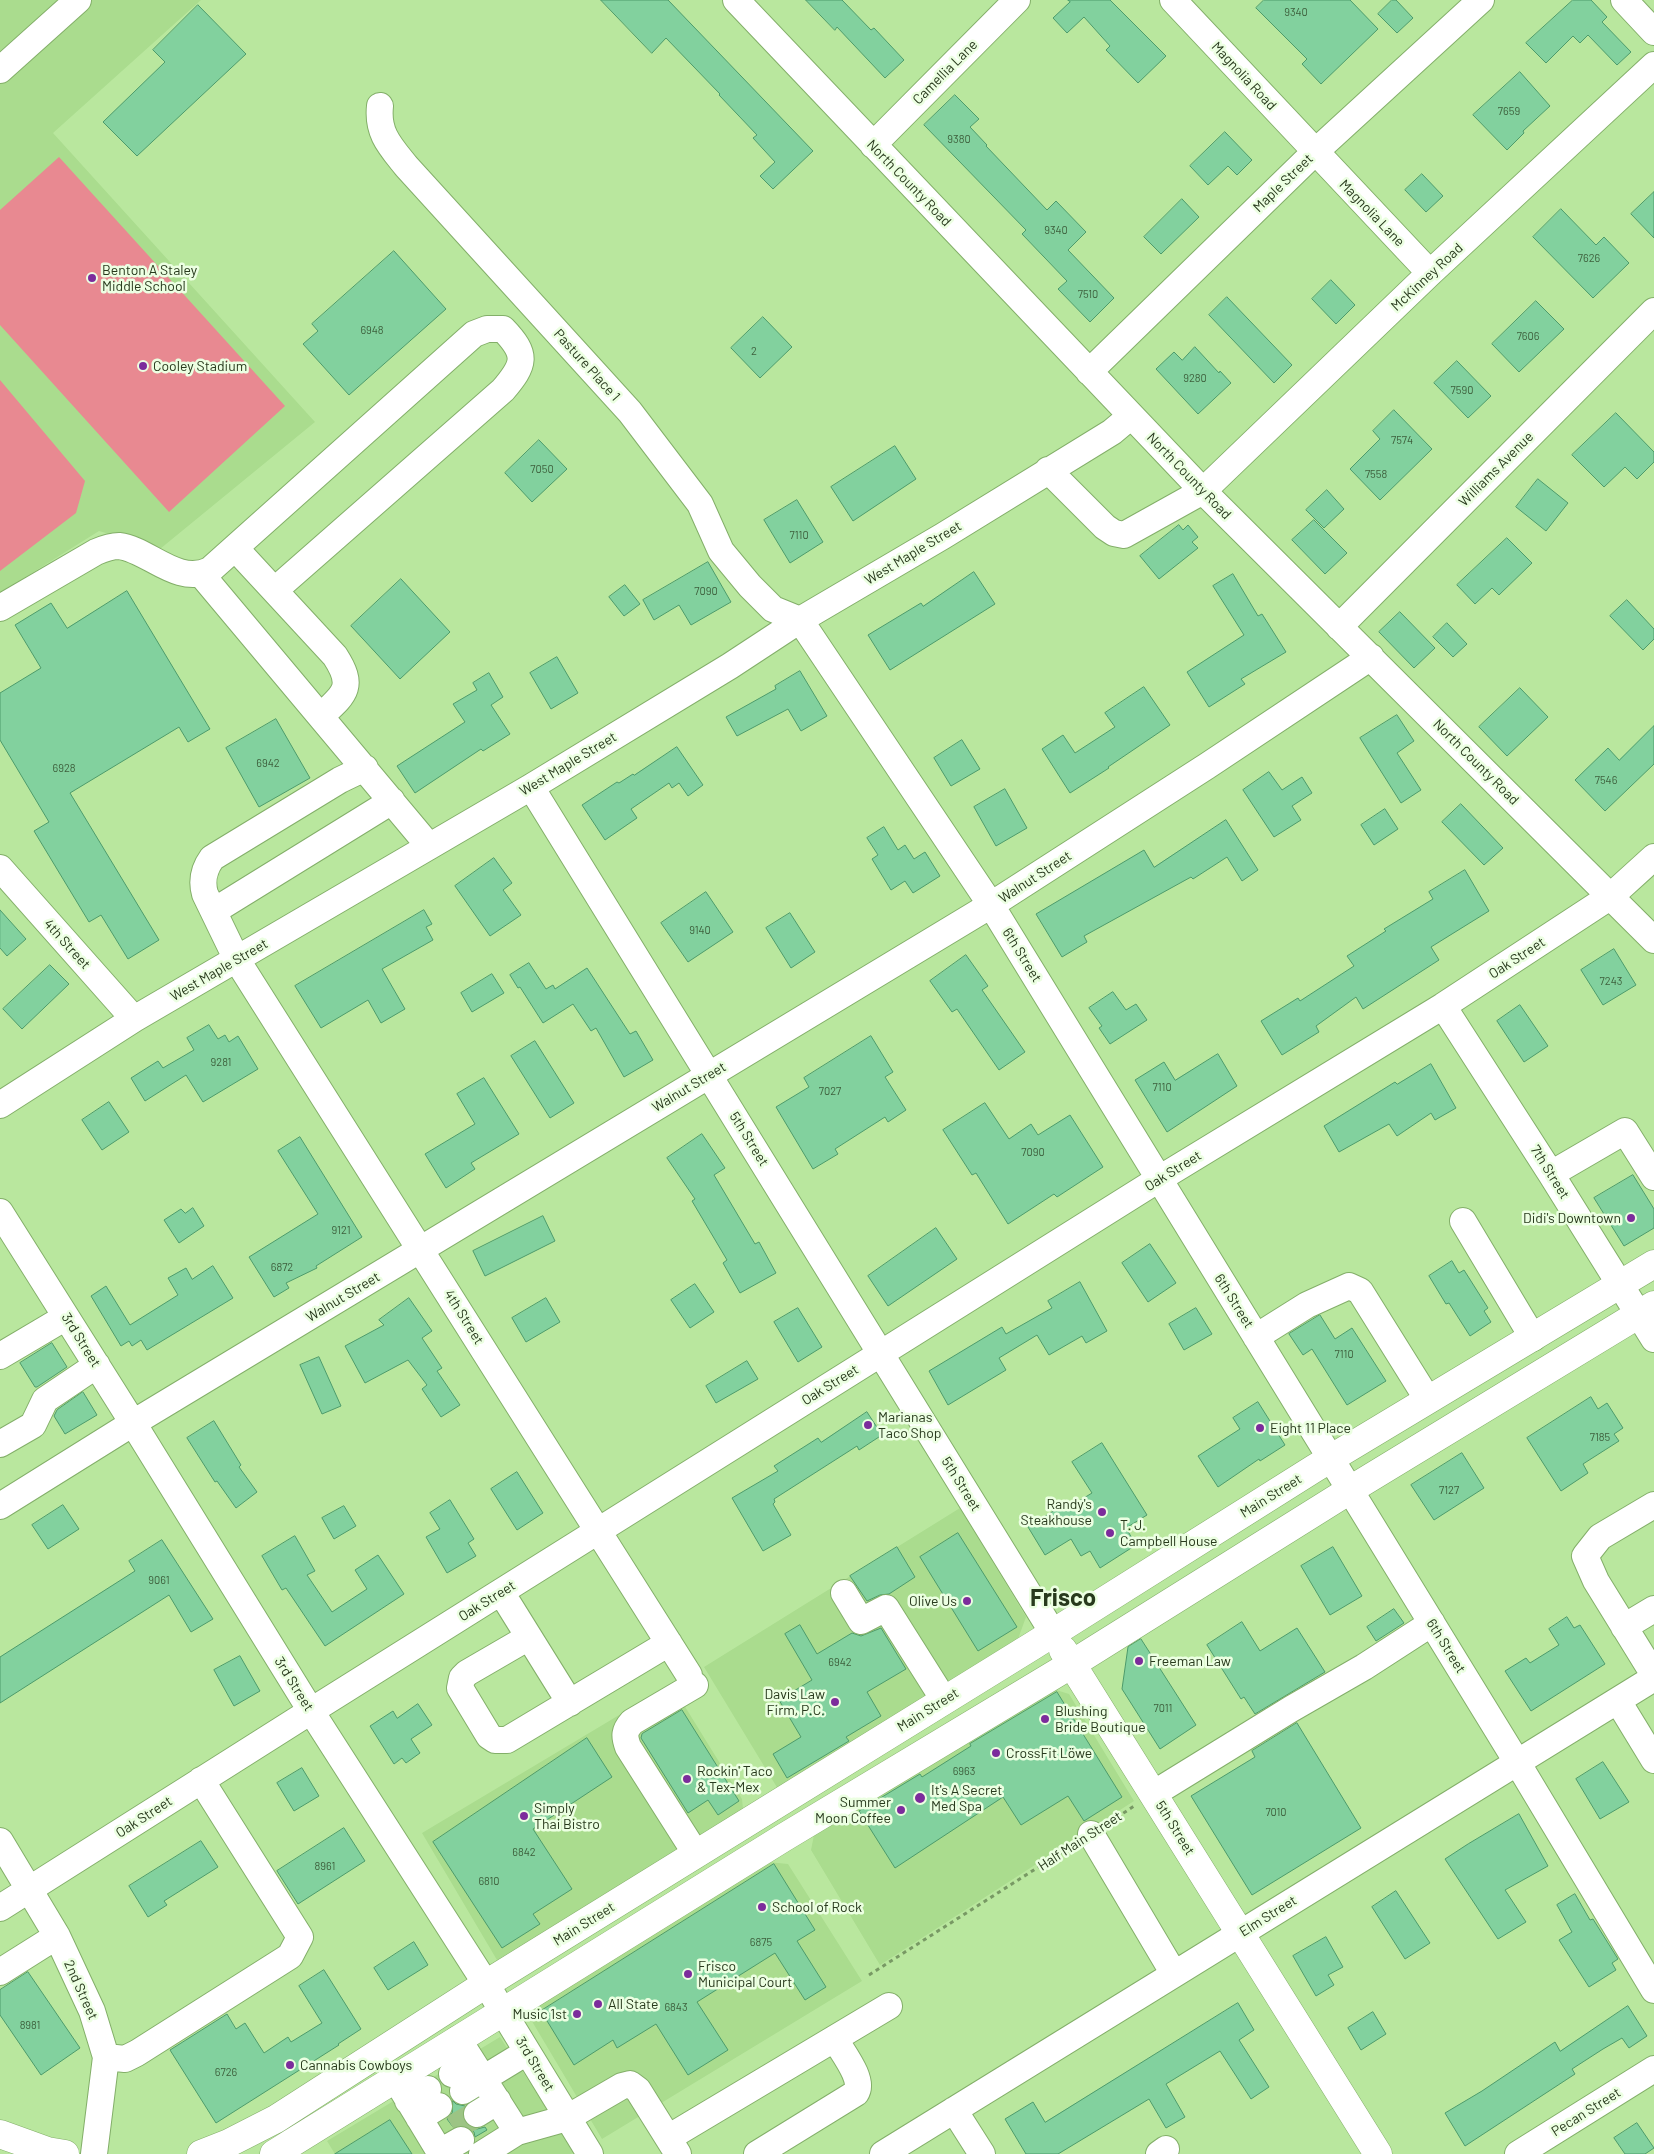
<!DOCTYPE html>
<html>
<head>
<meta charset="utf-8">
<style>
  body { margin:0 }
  canvas { display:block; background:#b9e79e }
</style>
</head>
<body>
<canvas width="1654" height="2154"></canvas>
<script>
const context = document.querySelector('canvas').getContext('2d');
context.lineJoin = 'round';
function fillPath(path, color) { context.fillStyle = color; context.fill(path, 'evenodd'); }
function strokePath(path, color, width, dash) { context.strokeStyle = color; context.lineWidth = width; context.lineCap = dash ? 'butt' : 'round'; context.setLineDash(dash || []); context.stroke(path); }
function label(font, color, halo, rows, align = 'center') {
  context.font = font + ' Barlow,sans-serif'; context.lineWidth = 5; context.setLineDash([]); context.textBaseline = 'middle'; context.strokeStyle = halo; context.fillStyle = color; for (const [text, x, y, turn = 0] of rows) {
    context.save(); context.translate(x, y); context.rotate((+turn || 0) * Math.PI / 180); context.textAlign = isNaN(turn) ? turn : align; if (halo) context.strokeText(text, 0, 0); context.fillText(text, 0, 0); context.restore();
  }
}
const built = new Path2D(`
  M0 0H201L53 133 315 422 160 549 99 531 0 593Z
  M960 1508 1026 1617 1018 1639 778 1789 704 1667Z
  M671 1684 742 1799 743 1809 497 1960 422 1833Z
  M1053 1689 1069 1694 1134 1801 880 1965 811 1850 814 1835Z
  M768 1862 788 1864 862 1981 602 2139 530 2018 534 2006Z
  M500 2037 575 2152 571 2154H335L327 2141Z`);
const green = new Path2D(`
  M59 157 285 406 169 512 0 325V210Z
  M0 380 85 481 76 513 0 571Z`);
const building = new Path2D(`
  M601 0H668L813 151 773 189 760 176 775 162 753 138 757 135 719 95 720 94 666 38 652 53Z
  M806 0H842L871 30 874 28 904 60 885 78 837 27 835 30Z
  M1068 0H1110L1166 56 1138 83 1106 50 1110 46 1084 17 1067 33 1053 18 1070 2Z
  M1264 0H1350L1378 29 1321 84 1302 64 1307 59 1256 8Z
  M1392 0H1396L1413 18 1397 33 1378 14Z
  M1573 0H1591L1607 17 1602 22 1631 52 1617 65 1588 35 1580 43 1573 36 1546 63 1526 43Z
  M198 5 246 54 137 156 103 122 165 62 153 50Z
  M1520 72 1550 106 1523 131 1524 133 1507 150 1473 115Z
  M955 95 979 119 970 127 987 145 986 146 1047 210 1056 201 1086 232 1068 250 1114 298 1090 322 1058 289 1067 281 1022 234 1026 230 924 125Z
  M1225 132 1252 160 1237 175 1228 166 1208 185 1190 166Z
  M1422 174 1443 196 1426 212 1405 190Z
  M1654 192V238L1631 214Z
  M1182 199 1199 217 1161 254 1144 237Z
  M1561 209 1596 245 1604 237 1629 263 1593 298 1533 237Z
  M394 251 446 309 349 395 303 344 318 331 312 324Z
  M1331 280 1355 305 1336 324 1312 299Z
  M1227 297 1292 365 1274 383 1209 315Z
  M1536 301 1564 329 1519 372 1492 344Z
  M763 317 792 347 760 378 731 348Z
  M1195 347 1219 373 1220 371 1231 383 1198 414 1156 369 1174 352 1182 360Z
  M1457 361 1491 396 1468 418 1434 383Z
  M1394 410 1432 449 1380 500 1350 469 1380 439 1373 431Z
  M1616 413 1654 452V462L1637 479 1625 467 1604 487 1572 455Z
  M539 440 567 469 532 502 505 473Z
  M895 446 916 479 853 521 831 487Z
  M1538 479 1568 503 1546 531 1516 507Z
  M1327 490 1344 509 1324 528 1306 510Z
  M797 500 823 542 790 563 764 520Z
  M1314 520 1347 553 1325 574 1292 540Z
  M1179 525 1183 530 1188 525 1198 537 1192 542 1198 548 1159 579 1140 556Z
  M1507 538 1532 563 1499 595 1492 588 1475 604 1457 585Z
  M708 562 731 602 691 625 679 605 654 620 643 600Z
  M974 572 995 604 890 670 868 635 921 603 923 606Z
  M1233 574 1258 616 1262 614 1286 652 1241 679 1245 684 1209 707 1187 672 1244 635 1213 586Z
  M401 579 450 632 400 679 351 626Z
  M625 585 640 604 624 616 609 597Z
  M127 591 210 729 188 742 179 727 70 793 159 940 128 959 101 915 89 922 34 831 49 822 0 740V693L41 668 15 625 51 603 67 628Z
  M1627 600 1654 629V639L1643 650 1610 616Z
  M1400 612 1435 648 1414 668 1379 632Z
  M1447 623 1467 644 1453 657 1433 637Z
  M557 657 578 693 551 709 530 673Z
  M800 671 827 716 801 731 788 709 737 736 726 717 776 689 775 686Z
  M489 673 503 697 491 705 510 734 483 751 481 749 415 793 397 766 465 722 453 704 477 690 473 683Z
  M1144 687 1170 725 1108 767 1109 768 1070 793 1042 749 1063 735 1075 753 1115 727 1105 713Z
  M1520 688 1548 717 1507 756 1479 727Z
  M1397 715 1414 741 1397 753 1421 790 1401 803 1360 738Z
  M276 719 310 778 259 807 226 748Z
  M1654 726V764L1605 811 1575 780 1608 748 1619 760Z
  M962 740 980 769 951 786 934 758Z
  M677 747 703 785 688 796 679 783 672 788 669 783 631 809 637 818 605 840 582 805 617 782 619 783 633 774 634 775Z
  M1269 772 1282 790 1302 777 1312 793 1292 806 1301 820 1274 837 1243 790Z
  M1005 789 1027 828 996 846 974 807Z
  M1461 804 1503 848 1484 865 1442 822Z
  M1385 809 1398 829 1374 845 1361 825Z
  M1226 820 1258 870 1242 881 1227 857 1193 879 1191 877 1084 936 1087 942 1062 957 1036 914 1144 850 1154 867Z
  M884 827 898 850 905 845 914 859 925 852 940 876 913 893 905 881 891 890 872 859 878 855 867 838Z
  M494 858 512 883 503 890 521 915 490 936 455 886Z
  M1465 870 1489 911 1431 947 1439 960 1363 1009 1356 997 1316 1026 1319 1032 1282 1055 1261 1021 1298 998 1300 1001 1354 966 1347 956 1386 931 1384 929 1433 899 1429 892Z
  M706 892 733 932 688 962 661 923Z
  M0 910 26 939 7 956 0 948Z
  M424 910 432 924 426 927 433 940 382 969 405 1009 381 1023 368 1000 321 1028 295 986Z
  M790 913 815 952 791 968 766 928Z
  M1614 949 1636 985 1603 1005 1581 970Z
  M966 955 988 986 982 990 1025 1052 999 1070 957 1009 952 1012 930 981Z
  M529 963 546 989 553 985 555 989 587 968 630 1034 636 1031 653 1060 624 1077 596 1028 591 1031 573 1004 543 1023 520 987 518 988 510 975Z
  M50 965 69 984 22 1029 3 1009Z
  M492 974 504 993 472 1012 461 993Z
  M1113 992 1126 1010 1136 1004 1147 1020 1110 1044 1099 1028 1102 1026 1089 1008Z
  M1520 1005 1548 1046 1524 1062 1497 1021Z
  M209 1025 218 1039 225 1035 229 1042 238 1036 258 1069 203 1102 186 1075 145 1101 131 1078 158 1061 163 1068 194 1050 187 1038Z
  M871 1036 893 1072 885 1077 906 1110 888 1122 885 1117 835 1149 838 1154 813 1169 776 1107 809 1087 804 1078Z
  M535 1041 574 1103 550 1118 511 1056Z
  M1218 1054 1237 1086 1167 1132 1135 1080 1164 1062 1175 1080Z
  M1431 1064 1456 1108 1435 1120 1431 1113 1397 1136 1389 1124 1339 1152 1324 1126 1395 1082 1397 1084Z
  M484 1078 519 1134 471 1163 475 1169 446 1188 425 1154 475 1124 457 1094Z
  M109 1102 129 1132 102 1150 82 1120Z
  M985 1103 1009 1139 1031 1124 1038 1135 1070 1115 1103 1167 1057 1197 1054 1194 1008 1224 976 1173 972 1175 943 1130Z
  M702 1134 725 1168 714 1175 755 1244 759 1242 776 1273 740 1293 723 1263 727 1260 692 1201 695 1199 667 1158Z
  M300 1137 362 1237 316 1266 317 1268 286 1283 289 1288 274 1297 249 1257 318 1214 278 1151Z
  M1633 1175 1654 1209V1228L1624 1246 1594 1198Z
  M193 1208 204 1226 179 1243 164 1220 181 1209 185 1213Z
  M543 1216 555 1241 485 1276 473 1251Z
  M936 1228 957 1259 888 1306 868 1276Z
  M1150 1244 1176 1283 1148 1302 1122 1263Z
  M1452 1261 1459 1273 1464 1270 1488 1308 1484 1311 1491 1322 1470 1336 1449 1303 1446 1304 1429 1276Z
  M213 1266 233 1298 147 1350 141 1340 132 1346 129 1341 121 1346 91 1296 106 1286 130 1325 178 1295 168 1278 186 1268 192 1279Z
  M1080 1282 1107 1331 1086 1343 1082 1336 1049 1355 1037 1335 999 1358 1006 1370 948 1405 929 1371 1002 1327 1006 1334 1052 1308 1048 1301Z
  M695 1284 714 1312 690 1328 671 1300Z
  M409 1298 432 1331 422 1338 442 1368 437 1371 460 1405 441 1417 422 1389 427 1385 408 1360 365 1383 345 1346 384 1325 379 1320Z
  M546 1298 560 1322 526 1342 512 1318Z
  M798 1308 822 1347 798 1362 774 1322Z
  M1196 1308 1212 1334 1184 1350 1169 1324Z
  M1320 1315 1335 1339 1352 1328 1386 1381 1347 1405 1312 1349 1303 1355 1289 1334Z
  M52 1343 67 1367 37 1387H35L20 1363Z
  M319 1357 341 1406 322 1414 300 1365Z
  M747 1361 758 1379 716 1403 706 1386Z
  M83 1392 97 1415 65 1434 54 1416 57 1410Z
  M1591 1397 1598 1409 1607 1403 1623 1428 1614 1434 1619 1441 1583 1464 1588 1473 1561 1491 1527 1438Z
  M1258 1402 1285 1445 1260 1461 1259 1459 1218 1487 1198 1456 1240 1429 1233 1418Z
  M867 1412 882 1435 859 1450 857 1446 774 1499 775 1502 773 1504 791 1535 763 1551 732 1498 778 1471 774 1466 818 1438 821 1442Z
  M214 1421 241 1465 239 1467 257 1492 236 1508 217 1481 215 1482 187 1438Z
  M1102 1443 1147 1515 1126 1528 1136 1545 1100 1568 1090 1551 1081 1556 1071 1539 1045 1555 1028 1527 1063 1505 1066 1509 1092 1493 1072 1462Z
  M1462 1453 1484 1488 1434 1520 1411 1485Z
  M517 1472 543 1513 517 1530 491 1489Z
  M450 1500 474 1539 468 1543 476 1556 447 1573 426 1537 440 1529 430 1513Z
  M63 1505 79 1529 48 1549 32 1525Z
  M344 1506 356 1526 334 1539 322 1518Z
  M958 1533 1017 1627 978 1651 920 1557Z
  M295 1536 315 1571 307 1575 332 1612 367 1589 355 1570 378 1555 404 1594 325 1646 286 1588 282 1590 262 1556Z
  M162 1540 213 1619 191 1632 169 1595 0 1703V1657L135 1571 129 1561Z
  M897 1547 915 1577 889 1594 880 1595 867 1601 850 1576Z
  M1333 1547 1362 1596 1330 1615 1301 1566Z
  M1394 1609 1404 1623 1376 1641 1367 1627Z
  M1567 1617 1574 1628 1580 1625 1605 1664 1531 1711 1505 1671 1526 1658 1530 1663 1559 1645 1549 1629Z
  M1242 1622 1260 1651 1297 1628 1325 1672 1255 1714 1244 1697 1241 1699 1207 1645Z
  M800 1625 817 1654 852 1633 861 1636 881 1628 906 1669 867 1692 881 1716 846 1737 849 1741 787 1778 773 1754 801 1737 779 1700 812 1680 785 1634Z
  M1141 1639 1196 1725 1160 1749 1122 1689 1128 1647Z
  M240 1656 260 1691 234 1706 214 1670Z
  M1057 1692 1122 1797 1084 1821 1068 1796 1021 1825 1003 1797 895 1868 859 1811 920 1774 922 1777 971 1746 970 1744Z
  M418 1704 432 1725 411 1739 420 1753 406 1763 402 1758 394 1764 370 1726 393 1711 397 1718Z
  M682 1710 739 1801 718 1815 708 1800 688 1813 641 1738 642 1734Z
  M1297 1723 1361 1828 1252 1895 1191 1796 1255 1757 1252 1751Z
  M587 1738 612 1777 533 1829 572 1889 533 1914 540 1924 502 1948 433 1842Z
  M1603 1762 1629 1802 1600 1819 1576 1779Z
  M302 1768 319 1796 294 1811 277 1783Z
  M1519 1814 1548 1866 1505 1890 1526 1922 1498 1939 1445 1859 1468 1844Z
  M344 1828 365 1861 298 1904 277 1871Z
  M201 1841 218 1867 164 1901 167 1905 148 1917 129 1886Z
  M774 1864 815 1930 797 1941 826 1987 805 2000 775 1953 697 2002 728 2050 688 2075 656 2024 617 2048 613 2040 574 2065 541 2011Z
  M1396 1891 1430 1943 1405 1959 1372 1907Z
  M1575 1894 1590 1920 1593 1919 1618 1959 1612 1963 1616 1970 1589 1987 1559 1940 1572 1932 1557 1905Z
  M1326 1937 1343 1967 1328 1975 1334 1985 1316 1996 1293 1956Z
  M414 1942 428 1965 388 1990 374 1968Z
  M324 1970 361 2029 338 2044 339 2045 216 2123 170 2050 227 2014 236 2029 245 2023 264 2053 288 2037 291 2042 322 2023 299 1986Z
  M28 1972 80 2048 41 2075 0 2015V1990Z
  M1238 2003 1254 2030 1239 2040 1269 2087 1251 2099 1220 2051 1166 2084 1185 2117 1166 2128 1149 2099 1058 2154H1026L1005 2119 1033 2102 1045 2122Z
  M1628 2006 1647 2036 1629 2048 1622 2038 1603 2049 1572 2069 1575 2074 1465 2146 1445 2113 1482 2091 1555 2042 1560 2051Z
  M1373 2012 1386 2034 1361 2050 1348 2028Z
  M453 2101 456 2104 465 2106 462 2115 465 2122 470 2127 477 2129 485 2127 487 2130 475 2137 474 2132 468 2127 461 2125 453 2127 447 2119 452 2113Z
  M390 2120 412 2154H335Z
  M1637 2123 1654 2148 1645 2154H1625L1614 2138Z`);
const minorTunnel = new Path2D(`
  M453 2128 477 2114`);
const path = new Path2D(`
  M1110 1822 1134 1806
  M869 1975 1073 1845`);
const minor = new Path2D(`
  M736 0 1203 491 1654 940
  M1173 0 1430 273
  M1624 0 1654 32
  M0 70 78 0
  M380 106C377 133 390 146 406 166L630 412 700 504 721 551 750 586 773 609 800 620 991 905 1517 1762 1654 1990
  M873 145 1017 0
  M1089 372 1315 152 1481 0
  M1048 470 1105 527 1114 533 1124 535 1203 491 1430 273 1654 65
  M236 549 335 656C355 687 345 694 321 716
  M201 574 429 846
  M0 608 96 552C103 549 111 546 119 546 148 549 177 586 210 570L474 334 487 329H503C528 355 525 364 503 390L275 590
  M1339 627 1654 311
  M365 768 340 780 212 858C204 869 201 880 205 894L237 960 689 1675
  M531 787 1053 1633
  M0 868 134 1019
  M214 911 392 801
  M1443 1006 1551 1174 1654 1339
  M0 1105 134 1019 531 787 730 666 800 620 943 536 1112 432 1131 416
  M1551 1174 1625 1131 1654 1177
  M0 1212 133 1423 311 1711 486 1984 590 2154
  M1463 1221 1533 1338
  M1256 1337 1307 1305 1349 1286 1360 1291 1428 1400
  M0 1356 66 1317
  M0 1444 33 1425 45 1400 97 1365
  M1654 1505 1600 1537 1585 1556 1596 1581 1654 1675
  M0 1506 133 1423 991 905 1207 766 1371 657
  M501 1592 570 1703
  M844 1593 861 1621 886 1608 944 1700
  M1624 1627 1654 1609
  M529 1637 467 1673 462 1678 460 1688 489 1736 495 1740H507L669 1643
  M695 1685 632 1722C624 1731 624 1736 628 1747L696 1854
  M1618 1701 1654 1760
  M1153 1794 1291 1709 1364 1667 1432 1623
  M1091 1834 1174 1974
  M0 1841 57 1936 92 2011 106 2057 94 2154
  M0 1908 311 1711 1159 1179 1443 1006 1611 896 1654 857
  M0 1972 57 1936
  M458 2039 517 2132 482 2154
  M106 2057 125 2059 137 2053 290 1956 300 1937 201 1780
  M452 2074 472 2061
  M395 2078 441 2154
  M463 2091 527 2052
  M408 2101 428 2089
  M954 2110 982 2154
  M477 2114 498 2101
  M419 2118 439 2106
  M517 2132 567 2118 622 2086 630 2084 638 2090 678 2154
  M668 2138 889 2006
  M440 2152 461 2140
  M757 2154 856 2093C865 2080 842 2052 835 2039
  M883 2154 1654 1678
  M1159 2154 1166 2149
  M1518 2154 1654 2069`);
const major = new Path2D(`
  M1063 1650 1378 2154
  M0 2134 47 2151 65 2154
  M201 2154 229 2143 276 2119 486 1984 1034 1645 1315 1468 1654 1264
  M274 2154 783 1838 1072 1664 1350 1490 1654 1305`);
const markers = [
  [92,278,5,"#7c2c9c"],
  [143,366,5,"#7c2c9c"],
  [1631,1218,5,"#7c2c9c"],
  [868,1425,5,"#7c2c9c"],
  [1260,1428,5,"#7c2c9c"],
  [1102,1512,5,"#7c2c9c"],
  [1110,1533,5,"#7c2c9c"],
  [967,1601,5,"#7c2c9c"],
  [1139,1661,5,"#7c2c9c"],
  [835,1702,5,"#7c2c9c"],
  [1045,1719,5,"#7c2c9c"],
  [996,1753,5,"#7c2c9c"],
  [687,1779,5,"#7c2c9c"],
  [920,1798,6,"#7c2c9c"],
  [901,1810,5,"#7c2c9c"],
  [524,1816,5,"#7c2c9c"],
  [762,1907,5,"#7c2c9c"],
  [688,1974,5,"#7c2c9c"],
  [598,2004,5,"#7c2c9c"],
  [577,2014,5,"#7c2c9c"],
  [290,2065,5,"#7c2c9c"]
];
const numberNames = [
  ["9340",1296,12],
  ["7659",1509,111],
  ["9380",959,139],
  ["9340",1056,230],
  ["7626",1589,258],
  ["7510",1088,294],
  ["6948",372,330],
  ["7606",1528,336],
  ["2",754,351],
  ["9280",1195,378],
  ["7590",1462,390],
  ["7574",1402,440],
  ["7050",542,469],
  ["7558",1376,474],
  ["7110",799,535],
  ["7090",706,591],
  ["6942",268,763],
  ["6928",64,768],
  ["7546",1606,780],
  ["9140",700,930],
  ["7243",1611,981],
  ["9281",221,1062],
  ["7110",1162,1087],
  ["7027",830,1091],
  ["7090",1033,1152],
  ["9121",341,1230],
  ["6872",282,1267],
  ["7110",1344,1354],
  ["7185",1600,1437],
  ["7127",1449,1490],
  ["9061",159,1580],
  ["6942",840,1662],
  ["7011",1163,1708],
  ["6963",964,1771],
  ["7010",1276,1812],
  ["6842",524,1852],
  ["8961",325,1866],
  ["6810",489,1881],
  ["6875",761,1942],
  ["6843",676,2007],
  ["8981",30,2025],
  ["6726",226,2072]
];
const streetNames = [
  ["Camellia Lane",945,72,-45],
  ["Magnolia Road",1244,76,47],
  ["North County Road",909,183,46],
  ["Maple Street",1283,183,-44],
  ["Magnolia Lane",1372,213,46],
  ["McKinney Road",1427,277,-43],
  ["Pasture Place 1",587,365,48],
  ["Williams Avenue",1496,469,-45],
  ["North County Road",1189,476,46],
  ["West Maple Street",913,553,-31],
  ["North County Road",1476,762,45],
  ["West Maple Street",568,764,-31],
  ["Walnut Street",1035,877,-33],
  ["4th Street",67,944,48],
  ["6th Street",1022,955,58],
  ["Oak Street",1517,958,-33],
  ["West Maple Street",219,970,-30],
  ["Walnut Street",689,1087,-31],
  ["5th Street",749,1139,58],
  ["Oak Street",1173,1171,-32],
  ["7th Street",1550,1172,58],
  ["Walnut Street",343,1297,-31],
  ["6th Street",1234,1301,58],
  ["4th Street",464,1317,58],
  ["3rd Street",81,1340,58],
  ["Oak Street",830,1385,-32],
  ["5th Street",961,1484,58],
  ["Main Street",1271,1496,-32],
  ["Oak Street",487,1601,-32],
  ["6th Street",1446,1646,58],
  ["3rd Street",294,1684,58],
  ["Main Street",928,1710,-32],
  ["Oak Street",144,1817,-33],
  ["5th Street",1175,1828,58],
  ["Half Main Street",1080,1841,-33],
  ["Elm Street",1268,1916,-32],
  ["Main Street",584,1924,-32],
  ["2nd Street",81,1990,66],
  ["3rd Street",535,2064,59],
  ["Pecan Street",1586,2112,-32]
];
const poiNames = [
  ["Benton A Staley",102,270],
  ["Middle School",102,286],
  ["Cooley Stadium",153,366],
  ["Didi's Downtown",1621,1218,"right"],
  ["Marianas",878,1417],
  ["Taco Shop",878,1433],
  ["Eight 11 Place",1270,1428],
  ["Randy's",1092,1504,"right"],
  ["Steakhouse",1092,1520,"right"],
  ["T. J.",1120,1525],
  ["Campbell House",1120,1541],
  ["Olive Us",957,1601,"right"],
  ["Freeman Law",1149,1661],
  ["Davis Law",825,1694,"right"],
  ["Firm, P.C.",825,1710,"right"],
  ["Blushing",1055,1711],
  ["Bride Boutique",1055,1727],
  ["CrossFit Löwe",1006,1753],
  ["Rockin' Taco",697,1771],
  ["& Tex-Mex",697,1787],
  ["It's A Secret",931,1790],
  ["Med Spa",931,1806],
  ["Summer",891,1802,"right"],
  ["Moon Coffee",891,1818,"right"],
  ["Simply",534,1808],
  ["Thai Bistro",534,1824],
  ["School of Rock",772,1907],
  ["Frisco",698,1966],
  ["Municipal Court",698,1982],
  ["All State",608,2004],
  ["Music 1st",567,2014,"right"],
  ["Cannabis Cowboys",300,2065]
];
const townNames = [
  ["Frisco",1063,1598]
];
fillPath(built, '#aadc8e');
fillPath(green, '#e88991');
fillPath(building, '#82d19e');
strokePath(building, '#4d9b6b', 1);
strokePath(minorTunnel, '#9cc484', 26, [26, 13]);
strokePath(minor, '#83af69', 28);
strokePath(major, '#83af69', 29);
strokePath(path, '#789964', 3, [4, 4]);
strokePath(minor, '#fff', 26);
strokePath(major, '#fff', 28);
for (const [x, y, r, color] of markers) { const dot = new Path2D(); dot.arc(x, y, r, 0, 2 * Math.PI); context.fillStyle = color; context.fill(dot); strokePath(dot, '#ecffe2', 2); }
label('11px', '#3e603d', null, numberNames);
label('14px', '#283a1d', '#ecffe2', streetNames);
label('14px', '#283a1d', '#ecffe2', poiNames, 'left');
label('bold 24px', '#283a1d', '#ecffe2', townNames);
</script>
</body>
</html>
